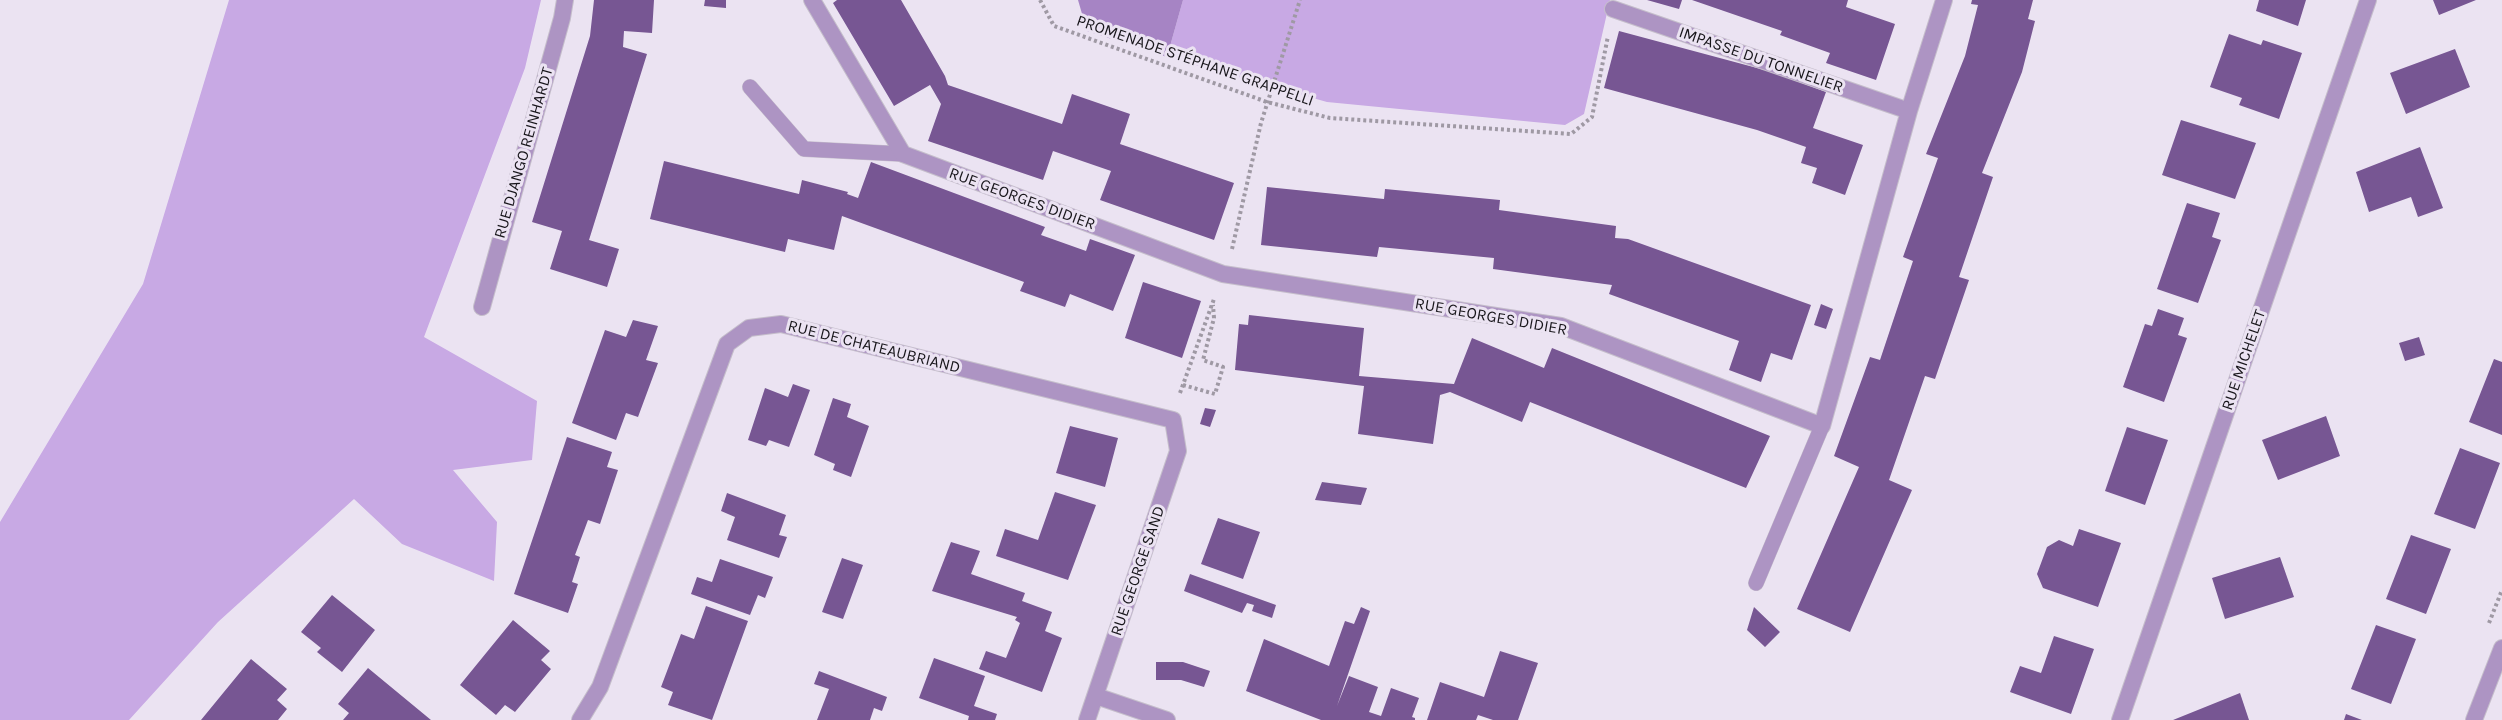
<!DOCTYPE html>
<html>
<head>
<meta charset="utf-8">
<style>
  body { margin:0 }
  canvas { display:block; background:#ebe3f2 }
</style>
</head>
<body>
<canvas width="2502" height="720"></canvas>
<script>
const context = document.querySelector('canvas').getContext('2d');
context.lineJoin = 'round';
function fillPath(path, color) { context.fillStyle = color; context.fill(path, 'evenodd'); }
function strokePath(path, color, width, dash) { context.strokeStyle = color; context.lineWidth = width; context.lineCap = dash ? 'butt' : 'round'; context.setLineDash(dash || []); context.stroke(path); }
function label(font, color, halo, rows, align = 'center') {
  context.font = font + ' Karla,sans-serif'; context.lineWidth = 6; context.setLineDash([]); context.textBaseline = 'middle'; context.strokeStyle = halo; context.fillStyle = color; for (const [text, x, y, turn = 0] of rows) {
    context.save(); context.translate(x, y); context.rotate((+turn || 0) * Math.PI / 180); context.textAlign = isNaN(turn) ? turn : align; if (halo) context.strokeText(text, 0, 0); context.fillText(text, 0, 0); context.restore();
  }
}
const green = new Path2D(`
  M229 0H541L525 68 424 337 537 401 532 460 453 470 497 522 494 581 402 544 354 499 218 622 129 720H0V522L143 284Z
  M1183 0H1610L1584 114 1565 125 1327 102 1167 57Z`);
const water = new Path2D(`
  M1078 0H1183L1167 57 1087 31Z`);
const building = new Path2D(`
  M594 0H654L652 33 624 31 623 47 647 54 589 240 619 249 607 287 550 269 562 231 532 222 590 36Z
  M705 0H726V8L704 6Z
  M837 0H901L945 76 948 85 1062 124 1072 94 1130 114 1120 144 1234 183 1214 240 1100 200 1111 171 1053 151 1043 180 928 141 941 104 930 85 894 106 833 3Z
  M1647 0H1682L1679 9Z
  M1692 0H1848L1846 7 1895 24 1876 80 1826 63 1830 53 1780 35 1782 31Z
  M1972 0H2033L2028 19 2035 21 2022 72 1982 173 1993 177 1959 277 1969 280 1935 379 1925 376 1889 480 1912 490 1850 632 1797 609 1859 467 1834 456 1870 357 1880 360 1913 261 1903 257 1938 158 1926 154 1965 56 1978 5 1971 4Z
  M2259 0H2306L2298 26 2256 11Z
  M2433 0H2476L2439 15Z
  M1619 31 1772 72 1826 92 1813 128 1863 145 1845 195 1812 183 1817 168 1801 163 1806 147 1757 130 1604 88Z
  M2229 34 2261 45 2263 40 2302 53 2279 119 2239 105 2242 98 2210 87Z
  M2455 49 2470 87 2406 114 2390 73Z
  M2181 120 2256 143 2235 199 2162 175Z
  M2420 147 2443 208 2418 217 2411 197 2369 212 2356 172Z
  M664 161 799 194 802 180 848 192 847 194 858 198 871 162 1045 227 1041 235 1086 251 1090 239 1135 255 1113 311 1070 294 1065 307 1020 291 1024 282 842 216 834 250 788 239 785 252 650 219Z
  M1267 187 1384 199 1385 189 1500 200 1499 210 1616 226 1615 238 1628 239 1811 305 1792 360 1771 353 1761 382 1729 370 1739 341 1609 294 1612 285 1493 269 1494 258 1379 247 1377 257 1261 245Z
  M2187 203 2220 213 2212 237 2221 240 2198 303 2157 289Z
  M1143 282 1201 301 1182 358 1125 338Z
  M1821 304 1833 309 1826 329 1814 325Z
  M2158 309 2184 318 2178 335 2187 338 2164 402 2123 387 2145 324 2152 326Z
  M1249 315 1364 328 1359 376 1454 384 1472 338 1544 368 1552 348 1770 436 1746 488 1530 402 1522 422 1450 392 1440 395 1433 444 1358 434 1364 386 1235 370 1239 324 1248 325Z
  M633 320 658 326 646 360 658 363 638 417 626 413 616 440 572 423 605 330 626 337Z
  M2419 337 2425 355 2405 361 2399 343Z
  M2494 359 2502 362V435L2469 422Z
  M793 384 810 390 789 447 769 440 766 446 748 440 765 388 788 397Z
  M833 398 851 404 847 417 869 426 851 477 833 470 835 464 814 455Z
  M1205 408 1216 410 1210 427 1200 424Z
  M2326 416 2340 456 2278 480 2262 440Z
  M1070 426 1118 438 1105 487 1056 473Z
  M2127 427 2168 440 2145 505 2105 491Z
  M567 437 612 452 607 467 618 470 600 524 588 520 575 555 580 557 572 582 578 584 568 613 514 594Z
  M2460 448 2500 463 2475 529 2434 514Z
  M1322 482 1367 488 1361 505 1315 500Z
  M1055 492 1096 505 1068 580 996 556 1005 529 1038 540Z
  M727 493 786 515 779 535 787 537 779 558 727 540 735 517 721 511Z
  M1218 518 1260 532 1243 579 1201 564Z
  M2079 529 2121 543 2098 607 2043 588 2037 574 2047 547 2059 540 2073 546Z
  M2411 535 2451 549 2426 614 2386 599Z
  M951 542 980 551 971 574 1025 593 1022 601 1052 612 1045 631 1062 638 1042 692 979 669 986 651 1006 658 1020 623 1015 620 1017 617 932 591Z
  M2280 557 2294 597 2225 619 2212 578Z
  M842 558 863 565 843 619 822 612Z
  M720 559 773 577 765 598 758 595 750 615 691 594 697 577 712 582Z
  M1190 574 1276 605 1272 618 1252 611 1254 605 1247 603 1242 613 1184 591Z
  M332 595 375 630 342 672 317 652 321 648 301 632Z
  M706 606 748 621 712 720 668 705 673 692 661 687 681 634 694 639Z
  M1361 607 1370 611 1337 706 1349 676 1378 687 1369 712 1381 716 1391 688 1419 698 1412 717 1415 718V720H1321L1246 691 1264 639 1329 666 1345 621 1354 624Z
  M1754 607 1780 632 1765 647 1747 630Z
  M513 620 550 651 541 660 551 669 515 712 505 705 496 715 460 685Z
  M2376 625 2416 639 2391 704 2351 689Z
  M2054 636 2094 649 2071 714 2010 692 2020 666 2041 673Z
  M1500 651 1538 663 1518 720H1493L1478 715 1476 720H1427L1440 682 1484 697Z
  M934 658 985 676 974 706 997 714 995 720H968L969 716 919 698Z
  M251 659 287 689 277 700 287 709 278 720H201Z
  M1156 662H1183L1210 671 1204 687 1181 680H1156Z
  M368 668 431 720H343L349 713 338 704Z
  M819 671 887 697 882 711 874 708 870 720H817L829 689 814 684Z
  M2240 693 2249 720H2173Z
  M2346 714 2362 720H2344Z`);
const path = new Path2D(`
  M1040 0 1054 26 1267 102 1330 118 1571 134 1592 117 1608 36
  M1232 249 1261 123 1300 0
  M1183 385 1215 394 1223 367 1203 360 1214 318 1213 305
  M1180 393 1214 299
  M2489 623 2502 590`);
const service = new Path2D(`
  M750 87 804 149 903 154
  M1756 583 1822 426`);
const minor = new Path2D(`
  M812 0 903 154 1223 274 1561 326 1822 426 1909 111 1944 0
  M1613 9 1909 111
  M482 307 562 18 565 0
  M1096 696 1167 720
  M580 720 600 687 727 344 749 328 781 324 1173 420 1178 451 1087 720
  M2120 720 2368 0`);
const tertiary = new Path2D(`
  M2474 720 2502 648`);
const streetNames = [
  ["IMPASSE DU TONNELIER",1761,60,19],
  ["PROMENADE STÉPHANE GRAPPELLI",1195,61,19],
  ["RUE DJANGO REINHARDT",524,153,-74],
  ["RUE GEORGES DIDIER",1022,199,20],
  ["RUE GEORGES DIDIER",1491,317,10],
  ["RUE DE CHATEAUBRIAND",874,347,14],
  ["RUE MICHELET",2244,360,-71],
  ["RUE GEORGE SAND",1138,571,-71]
];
fillPath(green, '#c8a9e4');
fillPath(water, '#a684c4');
fillPath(building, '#775693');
strokePath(service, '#c5becb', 16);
strokePath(minor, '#c5becb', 18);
strokePath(tertiary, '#c5becb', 18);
strokePath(path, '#9f99a4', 4, [3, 3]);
strokePath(service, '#ad94c3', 15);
strokePath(minor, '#ad94c3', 16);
strokePath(tertiary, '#ad94c3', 16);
label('16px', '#17151a', '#ebe3f2', streetNames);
</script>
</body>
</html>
